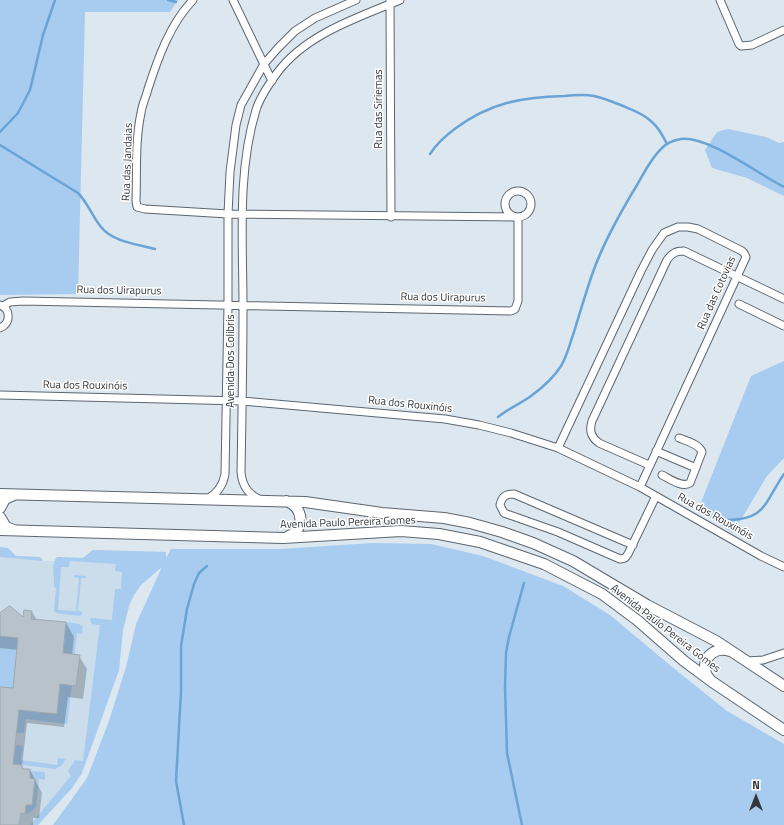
<!DOCTYPE html>
<html>
<head>
<meta charset="utf-8">
<style>
  body { margin:0 }
  #map { position:relative; width:784px; height:825px; overflow:hidden; background:#dce7f0; font-family:"Titillium Web",sans-serif }
  canvas { display:block }
  .north { position:absolute; left:736px; top:777px; width:40px; height:40px; -webkit-text-stroke:3px #fff; paint-order:stroke; rotate:0deg; font-size:11px; font-weight:700; line-height:16px; text-align:center; color:#32373a }
  .north::after { content:''; display:block; margin:auto; width:14px; height:18px; background:#32373a; clip-path:polygon(50% 0,100% 100%,50% 72%,0 100%) }
</style>
</head>
<body>
<div id="map">
<canvas width="784" height="825"></canvas>
<div class="north">N</div>
</div>
<script>
const context = document.querySelector('canvas').getContext('2d');
context.lineJoin = 'round';
function fillPath(path, color) { context.fillStyle = color; context.fill(path, 'evenodd'); }
function strokePath(path, color, width, dash) { context.strokeStyle = color; context.lineWidth = width; context.lineCap = dash ? 'butt' : 'round'; context.setLineDash(dash || []); context.stroke(path); }
function label(font, color, halo, rows, align = 'center') {
  context.font = font + ' "Titillium Web",sans-serif'; context.lineWidth = 3; context.setLineDash([]); context.textBaseline = 'middle'; context.strokeStyle = halo; context.fillStyle = color; for (const [text, x, y, turn = 0] of rows) {
    context.save(); context.translate(x, y); context.rotate((+turn || 0) * Math.PI / 180); context.textAlign = isNaN(turn) ? turn : align; if (halo) context.strokeText(text, 0, 0); context.fillText(text, 0, 0); context.restore();
  }
}
const built = new Path2D(`
  M0 547 8 548 16 556 40 557 43 561H54L57 557 83 558 93 550 166 552V563L141 585 134 595 129 606 123 630 119 670 82 773 72 788 38 825H0Z`);
const green = new Path2D(`
  M0 0H178L170 12H85L78 294 0 295Z
  M728 129 766 137 779 143 784 142V196L747 178 712 168 705 150 717 132Z
  M784 361V458L767 476 733 533 698 510 751 376Z
  M373 543 431 544 483 556 563 586 610 615 671 666 727 711 784 744V825H53L87 778 109 721 126 667 136 624 162 567 141 585 134 595 129 606 123 630 119 670 82 773 72 788 38 825H30L71 776 68 771 75 760 83 761 100 625 92 624 90 620 91 618 112 620 115 589H121L122 572 115 571 116 564 70 561 69 567H61L58 610 76 611 79 578 74 577V575L86 576V578H81L78 611 83 612V613L80 616 56 613 54 610 56 589 54 586C55 576 50 566 57 557L83 558 93 550 166 552V558L171 549H280Z
  M0 547 8 548 16 556 40 557 43 561 0 557V559Z
  M66 622 79 624 83 627 82 634 77 633 74 660 63 659Z
  M0 636 18 638 13 688 0 687Z
  M61 677 72 685 67 724 26 719 24 733H17L19 710 57 714Z
  M16 745 23 746 21 760 57 765 58 758 66 759 61 766 55 769 16 764 13 768Z
  M30 771 45 772V780L39 779 36 806C33 811 31 813 25 814L26 805H32L35 779 30 778Z`);
const shadow = new Path2D(`
  M32 612 37 620 66 623 74 637 72 655 79 656 87 669 83 699 68 697 64 727 27 723 22 766 24 770H30L42 793 39 818H33V825H0V688L13 689 18 650 0 648V615L24 619Z`);
const stream = new Path2D(`
  M168 0 176 2
  M0 132 18 113 30 90 43 35 55 0
  M0 145 78 193C88 203 92 216 101 227 113 242 137 244 155 249
  M430 154C437 143 445 136 456 128 490 103 521 97 564 96 574 95 584 94 594 96 604 98 613 102 623 106 633 110 644 114 652 122 659 128 663 136 667 144
  M498 417C509 408 520 404 531 396 542 388 554 377 561 366 567 356 570 343 574 332 580 312 586 292 593 272 604 241 620 213 637 185 644 173 651 158 662 148 667 143 674 140 681 139 709 136 758 174 784 187
  M724 520C766 521 764 503 784 474
  M184 825 176 781 181 692V646L187 609 194 584 199 573 207 566
  M522 825 507 753 505 687 506 653 509 637 524 583`);
const building = new Path2D(`
  M10 606 23 617 24 610 32 611 31 619 66 622 63 653 80 655 76 686 60 684 57 714 19 710 13 764 22 765V769H30V778L35 779 32 805H26L25 814 21 813 19 825H0V687L13 688 18 638 0 636V613Z`);
const street = new Path2D(`
  M233 0 272 81
  M720 0 739 44 741 46 752 45 784 30
  M390 1 391 217
  M505 204a13 13 0 1 1 26 0a13 13 0 1 1-26 0Z
  M739 304 784 326
  M0 305C11 309 11 323 0 328
  M3 306 10 302 23 301 511 311 515 309 518 301V217L228 214 145 209 137 207 136 201C137 172 135 141 141 113 142 105 146 97 148 89 158 58 170 24 193 0
  M0 395 242 401 445 419 479 425 511 433 558 448 640 487 761 556 784 567
  M558 448 641 271 652 250 664 233 678 227H688L698 229 742 251 744 253 746 257 640 487
  M656 451 696 468
  M649 465 599 443C591 437 589 431 592 421L667 260C672 253 676 251 684 251L784 299
  M662 475C670 479 682 488 690 483L702 452C699 444 687 441 679 438
  M207 499C217 494 223 485 225 474L228 304V214L230 172 236 125 241 105 264 64 278 48 295 31 315 18 356 0
  M259 499C248 494 242 485 241 472 242 417 243 361 243 306 243 242 237 172 256 110 260 97 269 84 277 73 306 34 357 18 400 0
  M633 545 514 494C506 494 502 496 500 505L504 513 558 532 620 559 625 558 628 554 656 496
  M748 661 763 660 784 653`);
const secondary = new Path2D(`
  M0 494 305 502 382 513 444 518 470 523 502 532 533 543 573 561 647 605 716 641 784 686
  M286 501C304 507 306 530 287 537
  M0 508 5 499 14 495
  M0 517 6 527 14 530
  M0 530 283 538 401 531 439 534 480 542 544 564 602 594 637 620 684 661 711 681 784 730
  M710 680C697 664 711 645 730 651`);
const streetNames = [
  ["Rua das Siriemas",379,109,-90],
  ["Rua das Jandaias",128,162,-88],
  ["Rua dos Uirapurus",119,291,1],
  ["Rua das Cotovias",717,293,-66],
  ["Rua dos Uirapurus",443,298,1],
  ["Avenida Dos Colibris",231,361,-90],
  ["Rua dos Rouxinóis",85,386,1],
  ["Rua dos Rouxinóis",410,405,6],
  ["Rua dos Rouxinóis",715,517,29],
  ["Avenida Paulo Pereira Gomes",348,523,-2],
  ["Avenida Paulo Pereira Gomes",665,629,38]
];
fillPath(built, '#cbdceb');
fillPath(green, '#a7ccef');
fillPath(shadow, '#0003');
strokePath(stream, '#6aa4d6', 2.5);
fillPath(building, '#b8c2cb');
strokePath(building, '#9ea8b1', 1);
strokePath(street, '#5d666f', 9);
strokePath(secondary, '#5d666f', 12);
strokePath(street, '#fff', 7);
strokePath(secondary, '#fff', 10);
label('11px', '#32373a', '#fff', streetNames);
</script>
</body>
</html>
